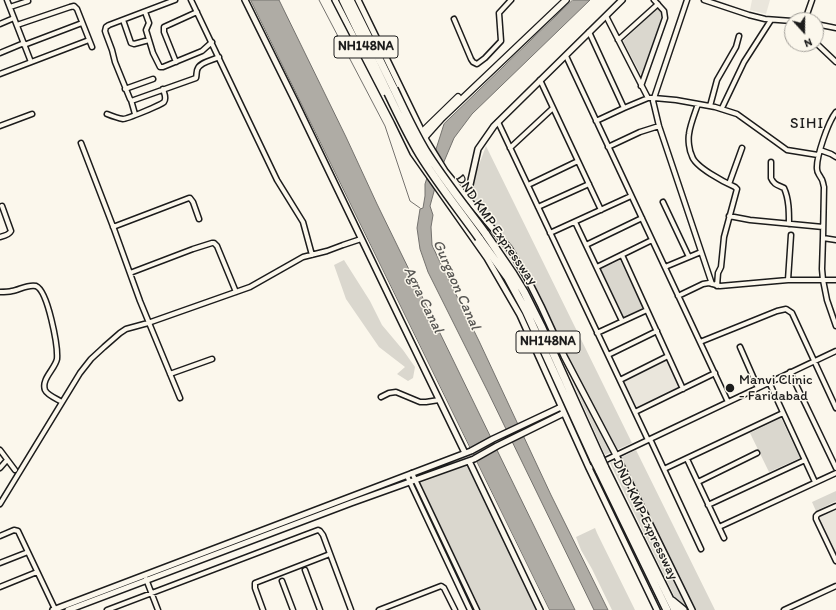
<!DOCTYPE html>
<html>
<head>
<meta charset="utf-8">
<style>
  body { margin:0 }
  #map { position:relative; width:836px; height:610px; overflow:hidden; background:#fbf7ec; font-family:Itim,sans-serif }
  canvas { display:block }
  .north { position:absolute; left:784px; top:12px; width:40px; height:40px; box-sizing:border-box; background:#fbf7ec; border:1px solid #a29f99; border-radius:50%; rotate:159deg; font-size:11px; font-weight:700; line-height:16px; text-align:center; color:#1c1c1c }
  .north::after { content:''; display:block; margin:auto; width:14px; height:18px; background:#1c1c1c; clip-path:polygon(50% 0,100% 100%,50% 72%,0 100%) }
</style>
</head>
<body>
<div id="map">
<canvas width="836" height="610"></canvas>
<div class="north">N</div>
</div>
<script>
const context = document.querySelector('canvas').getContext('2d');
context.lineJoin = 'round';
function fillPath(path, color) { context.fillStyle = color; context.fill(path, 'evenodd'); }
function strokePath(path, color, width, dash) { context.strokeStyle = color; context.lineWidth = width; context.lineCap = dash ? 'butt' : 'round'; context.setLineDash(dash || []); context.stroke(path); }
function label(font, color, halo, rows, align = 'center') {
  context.font = font + ' Itim,sans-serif'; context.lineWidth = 3; context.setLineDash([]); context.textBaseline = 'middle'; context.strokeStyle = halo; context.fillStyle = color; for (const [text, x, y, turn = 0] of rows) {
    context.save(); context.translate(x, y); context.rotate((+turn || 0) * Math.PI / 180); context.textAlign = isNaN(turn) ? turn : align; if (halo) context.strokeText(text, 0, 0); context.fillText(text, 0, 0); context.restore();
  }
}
const built = new Path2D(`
  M752 0H770L766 14 750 10Z
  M667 360 680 387 637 408 624 381Z
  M836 508V555L819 520 820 516Z`);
const green = new Path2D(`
  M658 8 664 15 642 77 623 41Z
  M486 146 632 443 605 455 539 306 527 285 475 206 471 192 477 170Z
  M344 260 370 301 382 325 403 350 415 367 413 378 408 381 397 374 405 367 379 347 346 299 334 265Z
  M620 260 643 308 624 317 601 269Z
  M781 418 800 458 769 472 750 433Z
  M636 450 715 610H681L610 463Z
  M467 465 537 610H481L441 527 420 483Z
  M836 491V501L816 511 812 502Z
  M595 528 597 533 635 610H612L592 569 581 550 576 537Z`);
const water = new Path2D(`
  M251 0H279L346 137 377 204 575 610H550Z
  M573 0H590L472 114 454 138 443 164 436 184 430 206 433 215 431 227 432 245 439 260 479 341 551 495 608 610H594L488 392 428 272 420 249 417 228 420 209 423 208 425 196V184L444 124Z`);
const stream = new Path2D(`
  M319 0 385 126 410 201 420 208`);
const minor = new Path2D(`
  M7 0 31 62
  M175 0 109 25 106 27 105 31 106 34 112 50 115 62 130 99 132 101 134 100 196 78C197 74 196 71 198 68 201 62 213 60 219 57
  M191 0 243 109 277 180 303 222 312 255
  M687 0 653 101 654 105 659 126 712 284
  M704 0 749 15 765 19 792 21
  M10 7 28 1
  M145 12 149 23 146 30 153 53 160 67H163L202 51 212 42
  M606 16 648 98
  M454 19 471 59 473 62 477 64 485 58 501 41 499 13 511 0
  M123 20 131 43 134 44 149 40
  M805 20 812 0
  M0 24 14 18
  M816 24 836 28
  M17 25 70 7 74 6 77 9 92 47
  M589 32 624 108
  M618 40 658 4
  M816 43 836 62
  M24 45 82 23
  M0 53 24 43
  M566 56 728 402
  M176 62 164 32V27L197 12
  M0 74 89 40
  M540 80 601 210
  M641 86 665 18 664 11 654 0
  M125 89 153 79
  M131 100 135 114
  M698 104C695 113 690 125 689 134 688 140 689 150 692 156 695 167 724 182 735 187L737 189 724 237 721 267 718 273 717 286
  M710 106 717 80 736 47 739 36
  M722 108 744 62 771 20
  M836 112C828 122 816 157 817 169 817 173 819 174 821 178 823 180 823 184 824 187L823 238 822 269 823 280 827 300 836 326
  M107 114C112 116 117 118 123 119 127 119 161 105 164 102 167 98 164 93 163 89
  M596 121 624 108 648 98H654L676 100 715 107 737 114 776 142 787 150 818 155
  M498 122 648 440
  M0 126 32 114
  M81 143 114 229 140 301 180 398
  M608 147 640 132 659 126
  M510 148 553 108
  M820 150 831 154 836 157
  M771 162V178C774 185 778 185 784 188 789 199 789 212 789 224
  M729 184 742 148
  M528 185 578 161
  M663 202 689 257
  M538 207 589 184
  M729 216 750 220 823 227
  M575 222 622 321
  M113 227 189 198H190L193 202 199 219
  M550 233 631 196
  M0 237C4 236 9 235 11 231L2 206
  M823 238 836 240
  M586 245 642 218
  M622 255 683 389
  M597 267 652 240
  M665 267 701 252
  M130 273 193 249 212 243H214L217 246 236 292
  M788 280 791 235
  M0 292C4 292 8 292 12 291 19 290 28 284 36 286 48 291 58 346 57 359 55 369 41 379 45 390 47 395 57 399 62 402
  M678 296 703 284 709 283 720 286 788 280H836
  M597 333 647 310
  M700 342 777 311 786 309 792 313 836 408
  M740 347 758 388
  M608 355 657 331
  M790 372 836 468
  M170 374 212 359
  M620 380 668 356
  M769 382 815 482
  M381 397 389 393 396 392 420 402H426L439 400
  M635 412 715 373
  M650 439 701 549
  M0 450 15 470
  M687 459 724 538
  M0 468 7 460
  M589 468 836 351
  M664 469 783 413
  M412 473 477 610
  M407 476 470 610
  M698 482 757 453
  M0 504 80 373 91 359 104 347 120 333 126 329 148 323 250 287 303 257 327 251 343 245 361 239
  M708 505 805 460
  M836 506 818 514 816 516V519L836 561
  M719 527 836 473
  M0 536 14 530 18 531 55 609
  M0 563 28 552
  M305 570 320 610
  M146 579 158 610
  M282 581 293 610
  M0 587 37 572
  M107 610 302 536 318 530 320 531 323 535 351 610
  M263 610 255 588V583L330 554
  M379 610 441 586 444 588 455 610
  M784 610 836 586`);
const tertiary = new Path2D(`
  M245 0 295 101 401 321 465 453
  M335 0 397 120 413 153 487 258 520 315 589 468 657 610
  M358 0 426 140 445 171 467 198 509 248 526 276 541 306 564 356 616 455 692 610
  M467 198 478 149 494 126 622 0
  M469 461 540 610
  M53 610 471 451 493 439 561 407
  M68 610 351 503 474 459 497 446 564 413`);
const secondary = new Path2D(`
  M422 132 458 97
  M425 137 442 118 566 0`);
const trunk = new Path2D(`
  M343 0 388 93
  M350 0 371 42 394 89
  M485 233 513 274 524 292 541 326 600 457
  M479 238 508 278 526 311 594 460
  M604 466 675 610
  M599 470 667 610
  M672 601 683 610`);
const trunkBridge = new Path2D(`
  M394 89C404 110 413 130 425 150 443 179 465 206 485 233
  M388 93C398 114 408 135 420 155 438 184 459 210 479 238
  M600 457 604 466
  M594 460 599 470`);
const markers = [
  [730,388,5,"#1c1c1c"]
];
const shields = [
  [366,47,64],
  [548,342,64]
];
const shieldNames = [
  ["NH148NA",366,47],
  ["NH148NA",548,342]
];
const streetNames = [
  ["DND KMP Expressway",496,230,55],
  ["DND KMP Expressway",645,520,64]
];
const poiNames = [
  ["Manvi Clinic",739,380],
  ["- Faridabad",739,396]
];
const neighbourhoodNames = [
  ["SIHI",807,124]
];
const waterNames = [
  ["Gurgaon Canal",456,285,66],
  ["Agra Canal",423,300,64]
];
fillPath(built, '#eae6dc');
fillPath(green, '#dad7ce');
fillPath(water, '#afaca5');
strokePath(water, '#74726e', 1);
strokePath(stream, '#74726e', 1);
strokePath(minor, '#1c1c1c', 7);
strokePath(tertiary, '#1c1c1c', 8);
strokePath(secondary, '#1c1c1c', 8);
strokePath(trunk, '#1c1c1c', 10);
strokePath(minor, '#fbf7ec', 4);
strokePath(tertiary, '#fbf7ec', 5);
strokePath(secondary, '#fbf7ec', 5.5);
strokePath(trunk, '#fbf7ec', 7);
strokePath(trunkBridge, '#1c1c1c', 10, []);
strokePath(trunkBridge, '#fbf7ec', 7);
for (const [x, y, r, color] of markers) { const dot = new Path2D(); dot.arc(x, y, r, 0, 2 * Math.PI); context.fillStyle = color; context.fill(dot); strokePath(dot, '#fbf7ec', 1.5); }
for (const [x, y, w] of shields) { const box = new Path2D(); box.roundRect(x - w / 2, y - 11, w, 22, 3); context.fillStyle = '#fbf7ec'; context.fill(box); strokePath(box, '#1c1c1c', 1); }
label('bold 13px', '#1c1c1c', null, shieldNames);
label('14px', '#1c1c1c', '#fbf7ec', streetNames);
label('14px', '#1c1c1c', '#fbf7ec', poiNames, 'left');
context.letterSpacing = '1px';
label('15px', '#1c1c1c', '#fbf7ec', neighbourhoodNames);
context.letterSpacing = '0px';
label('italic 15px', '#575653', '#fbf7ec', waterNames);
</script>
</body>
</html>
